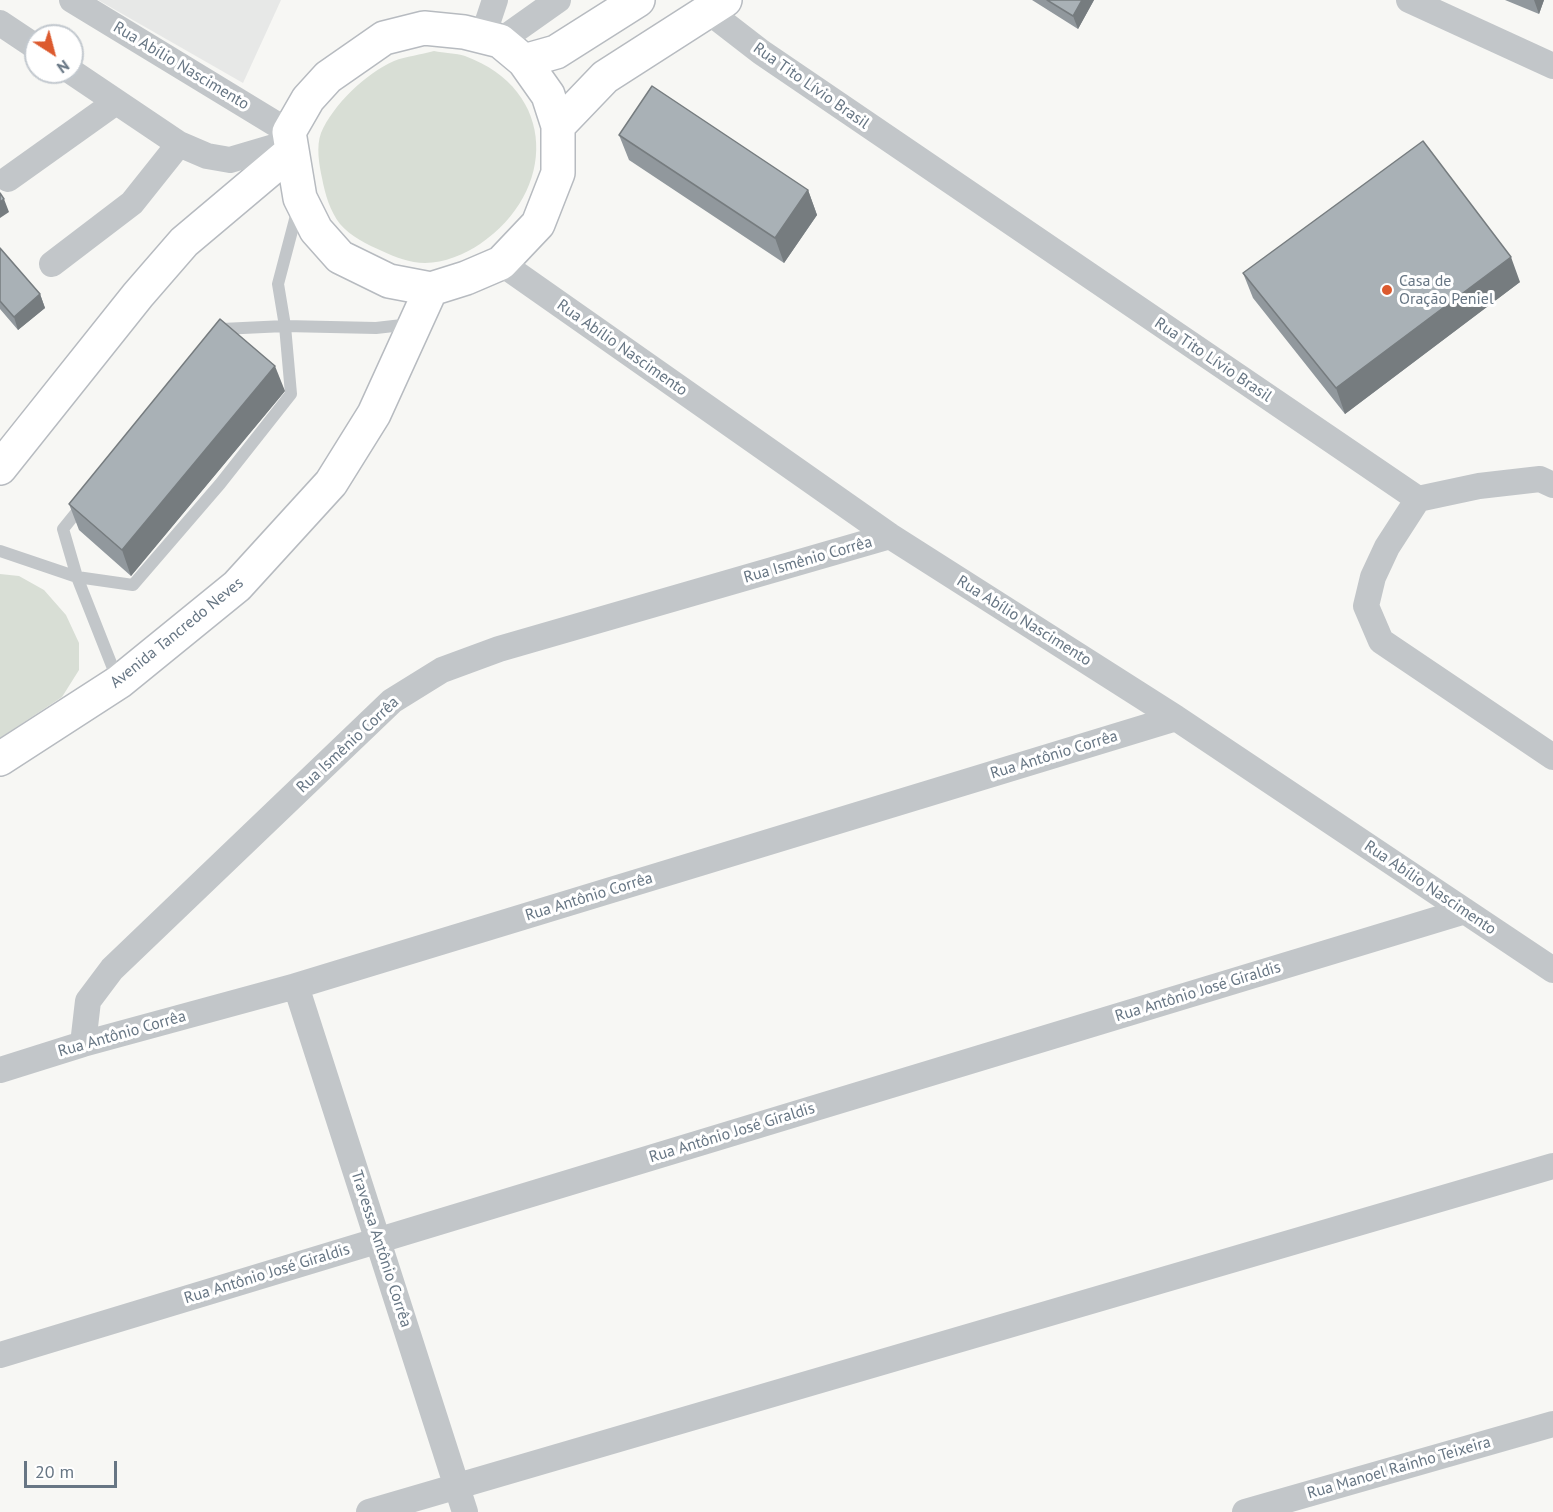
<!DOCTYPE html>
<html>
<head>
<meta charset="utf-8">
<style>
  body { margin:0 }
  #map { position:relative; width:1553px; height:1512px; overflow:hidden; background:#f7f7f4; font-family:"PT Sans",sans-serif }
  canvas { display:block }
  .north { position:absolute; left:24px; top:24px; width:60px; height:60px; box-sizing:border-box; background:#fff; border:2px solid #c2c8ce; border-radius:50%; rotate:144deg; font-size:16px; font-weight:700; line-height:24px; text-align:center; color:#677684 }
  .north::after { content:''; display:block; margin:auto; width:21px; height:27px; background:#dc5a2e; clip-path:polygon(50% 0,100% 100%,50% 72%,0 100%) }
  .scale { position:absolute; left:24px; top:1461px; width:93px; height:27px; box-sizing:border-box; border:3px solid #677684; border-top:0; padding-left:8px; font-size:18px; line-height:21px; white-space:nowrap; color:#677684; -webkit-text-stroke:4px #fff; paint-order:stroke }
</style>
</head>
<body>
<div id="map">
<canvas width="1553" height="1512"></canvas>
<div class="north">N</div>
<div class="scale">20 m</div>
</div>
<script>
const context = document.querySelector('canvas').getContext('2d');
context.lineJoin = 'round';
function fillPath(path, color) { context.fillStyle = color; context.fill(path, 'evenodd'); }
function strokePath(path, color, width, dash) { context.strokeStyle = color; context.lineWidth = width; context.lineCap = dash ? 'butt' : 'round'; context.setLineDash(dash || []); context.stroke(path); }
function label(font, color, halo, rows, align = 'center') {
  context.font = font + ' "PT Sans",sans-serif'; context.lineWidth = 6; context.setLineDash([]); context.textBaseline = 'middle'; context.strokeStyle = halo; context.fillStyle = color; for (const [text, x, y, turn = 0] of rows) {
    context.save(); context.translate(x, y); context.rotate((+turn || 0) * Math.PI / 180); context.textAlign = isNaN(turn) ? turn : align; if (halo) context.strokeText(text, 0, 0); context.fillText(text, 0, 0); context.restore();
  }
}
const built = new Path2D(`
  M98 0H281L243 83Z`);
const green = new Path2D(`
  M434 51C444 53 456 53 465 56 558 90 557 192 480 244 465 254 444 263 425 263 410 263 395 257 382 251 368 245 350 236 340 224 330 211 325 194 322 178 319 165 316 146 321 133 333 105 366 73 394 61 406 56 421 55 434 51Z
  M0 574 19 576 44 590 66 615 79 643V670L62 697 0 738Z`);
const lane = new Path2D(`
  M218 334 222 329 285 326 376 328 411 324
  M84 503 63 529 77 577 118 681
  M0 551 77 577 133 585 220 484 291 394 285 326 278 284 298 208`);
const street = new Path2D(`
  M72 0 289 132
  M1409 0 1553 66
  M708 11 761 52 1418 499 1387 547 1373 577 1366 606 1381 641 1553 757
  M0 23 36 47
  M483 36 495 0
  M500 41 558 0
  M179 144 207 156 230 160 291 142
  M8 179 116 102
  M501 263 890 536 1176 718 1553 970
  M52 264 132 203 179 144 72 72
  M1418 499 1479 486 1540 479 1553 485
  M296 986 465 1512
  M83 1044 88 1001 112 969 392 701 442 670 499 649 890 536
  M0 1070 83 1044 296 986 1176 718
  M0 1355 1465 911
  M369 1512 1553 1166
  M1245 1512 1553 1424`);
const secondary = new Path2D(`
  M424 28 464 32 500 41 524 61 548 95 558 126V173L538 224 501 263 466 278 431 289 389 281 340 257 316 230 300 198 289 132 308 99 328 77 384 38Z
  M524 61 556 52 638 0
  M558 126 605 77 725 0
  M0 468 138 295 184 242 292 151
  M0 759 119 682 237 586 331 483 374 414 431 289`);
const wall = new Path2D(`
  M1032 0H1094L1078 29Z
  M1505 0H1544L1539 14Z
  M619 135 808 190 817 215 784 263 629 160Z
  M0 248 40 294 45 308 18 330 0 309Z
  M1243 273 1520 282 1345 414 1253 298Z
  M285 391 131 576 79 530 69 504Z`);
const shadedWall = new Path2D(`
  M1082 0H1094L1078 29 1073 16Z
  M1534 0H1544L1539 14Z
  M808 190 817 215 784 263 775 238Z
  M4 199 9 212 0 218V202Z
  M1511 257 1520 282 1345 414 1336 388Z
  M40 294 45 308 18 330 14 317Z
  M275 366 285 391 131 576 122 550Z`);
const building = new Path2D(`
  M1047 0H1082L1073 16Z
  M652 86 808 190 775 238 619 135Z
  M1423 141 1511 257 1336 388 1243 273Z
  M0 193 4 199 0 202Z
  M0 248 40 294 14 317 0 301Z
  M220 319 275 366 122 550 69 504Z`);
const markers = [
  [1387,290,6,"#dc5a2e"]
];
const streetNames = [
  ["Rua Abílio Nascimento",181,66,31],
  ["Rua Tito Lívio Brasil",811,86,35],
  ["Rua Abílio Nascimento",622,348,35],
  ["Rua Tito Lívio Brasil",1213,360,34],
  ["Rua Ismênio Corrêa",808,560,-16],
  ["Rua Abílio Nascimento",1024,621,32],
  ["Avenida Tancredo Neves",177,633,-39],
  ["Rua Ismênio Corrêa",348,745,-43],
  ["Rua Antônio Corrêa",1054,755,-17],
  ["Rua Abílio Nascimento",1430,888,34],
  ["Rua Antônio Corrêa",589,897,-17],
  ["Rua Antônio José Giraldis",1198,992,-17],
  ["Rua Antônio Corrêa",122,1034,-16],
  ["Rua Antônio José Giraldis",732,1133,-17],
  ["Travessa Antônio Corrêa",381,1249,72],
  ["Rua Antônio José Giraldis",267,1274,-17],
  ["Rua Manoel Rainho Teixeira",1399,1468,-16]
];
const poiNames = [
  ["Casa de",1399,281],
  ["Oração Peniel",1399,299]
];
fillPath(built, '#e7e8e7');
fillPath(green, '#d8ded5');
strokePath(secondary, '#b7bbc0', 36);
strokePath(lane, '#c2c6c9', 12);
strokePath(street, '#c2c6c9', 26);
strokePath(secondary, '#fff', 33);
fillPath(wall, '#91989d');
fillPath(shadedWall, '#767c7f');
fillPath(building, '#a9b1b6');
strokePath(building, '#767c7f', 1.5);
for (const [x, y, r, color] of markers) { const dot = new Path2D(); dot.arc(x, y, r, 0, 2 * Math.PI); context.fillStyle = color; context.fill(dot); strokePath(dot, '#fff', 2); }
label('16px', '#677684', '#fff', streetNames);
label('16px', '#677684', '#fff', poiNames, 'left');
</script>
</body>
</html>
